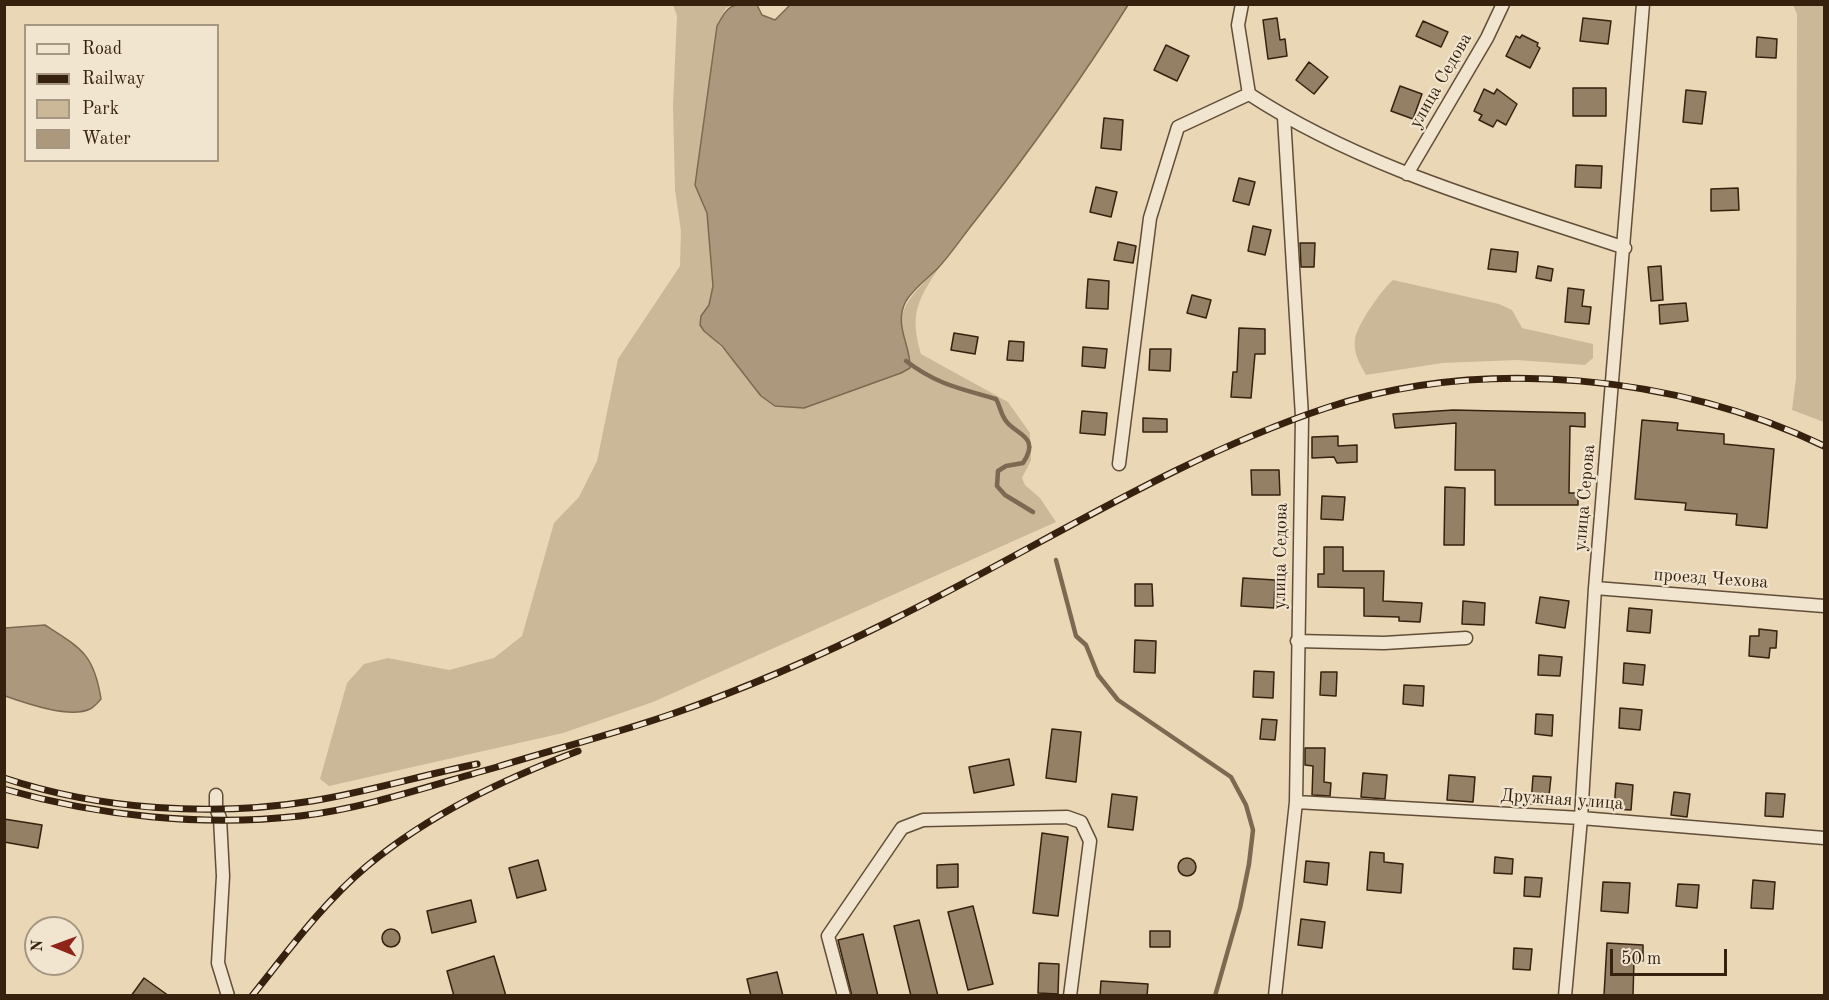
<!DOCTYPE html>
<html>
<head>
<meta charset="utf-8">
<style>
  body { margin:0 }
  #map { position:relative; width:1829px; height:1000px; overflow:hidden; background:#ead7b6; font-family:"Old Standard TT",serif }
  canvas { display:block }
  .frame { position:absolute; inset:0; border:6px solid #35210e; pointer-events:none }
  .legend { position:absolute; left:24px; top:24px; width:195px; height:138px; box-sizing:border-box; background:#f1e5d0; border:2px solid #a69782; margin:0; padding:8px 10px; list-style:none; font-size:18px; color:#35210e }
  .legend li { display:flex; align-items:center; gap:12px; height:30px }
  .legend b { width:30px; border:2px solid #a69782 }
  .north { position:absolute; left:24px; top:916px; width:60px; height:60px; box-sizing:border-box; background:#f1e5d0; border:2px solid #a69782; border-radius:50%; rotate:271deg; font-size:16px; font-weight:700; line-height:24px; text-align:center; color:#35210e }
  .north::after { content:''; display:block; margin:auto; width:21px; height:27px; background:#8f2418; clip-path:polygon(50% 0,100% 100%,50% 72%,0 100%) }
  .scale { position:absolute; left:1610px; top:949px; width:117px; height:27px; box-sizing:border-box; border:3px solid #35210e; border-top:0; padding-left:8px; font-size:18px; line-height:21px; white-space:nowrap; color:#35210e; -webkit-text-stroke:4px #f1e5d0; paint-order:stroke }
</style>
</head>
<body>
<div id="map">
<canvas width="1829" height="1000"></canvas>
<div class="frame"></div>
<ul class="legend">
<li><b style="height:8px;background:#f1e5d0"></b>Road</li>
<li><b style="height:8px;background:#35210e"></b>Railway</li>
<li><b style="height:16px;background:#cbb899"></b>Park</li>
<li><b style="height:16px;background:#ac997d"></b>Water</li>
</ul>
<div class="north">N</div>
<div class="scale">50 m</div>
</div>
<script>
const context = document.querySelector('canvas').getContext('2d');
context.lineJoin = 'round';
function fillPath(path, color) { context.fillStyle = color; context.fill(path, 'evenodd'); }
function strokePath(path, color, width, dash) { context.strokeStyle = color; context.lineWidth = width; context.lineCap = dash ? 'butt' : 'round'; context.setLineDash(dash || []); context.stroke(path); }
function label(font, color, halo, rows, align = 'center') {
  context.font = font + ' "Old Standard TT",serif'; context.lineWidth = 4.5; context.setLineDash([]); context.textBaseline = 'middle'; context.strokeStyle = halo; context.fillStyle = color; for (const [text, x, y, turn = 0] of rows) {
    context.save(); context.translate(x, y); context.rotate((+turn || 0) * Math.PI / 180); context.textAlign = isNaN(turn) ? turn : align; if (halo) context.strokeText(text, 0, 0); context.fillText(text, 0, 0); context.restore();
  }
}
const green = new Path2D(`
  M673 5H732L726 8 717 26 695 185 707 213 713 286 709 305 701 316 704 331C733 354 746 385 775 406L910 360C890 310 907 301 940 266 918 300 909 313 921 354L1008 402 1030 433 1031 460 1022 478 1025 485 1040 498 1056 522 653 702 563 733 329 786 320 779 347 683 364 664 388 658 449 670 494 658 522 636 554 523 579 497 597 461 618 359 680 266 681 231 675 190 673 106 677 16Z
  M1793 5H1824V422L1792 410 1796 378 1797 14Z
  M1393 280 1499 304 1512 310 1522 328 1593 344V358L1585 365 1517 360 1442 363 1366 375C1360 364 1353 353 1355 339 1357 325 1382 289 1393 280Z`);
const water = new Path2D(`
  M791 4 1128 5C1081 80 1029 152 975 221 962 237 951 254 938 268 928 278 913 289 906 301 893 325 911 345 910 368L901 373 804 408 775 406 761 396 722 346 704 331 700 325 701 316 709 305 713 286 707 213 695 185 717 26C729 3 731 4 757 5L762 15 775 20Z
  M45 625C81 648 94 654 101 699 98 702 94 707 90 709 70 719 25 703 5 696V628Z`);
const stream = new Path2D(`
  M906 361C938 385 959 388 996 399 1000 406 1001 415 1006 421 1016 435 1041 436 1023 463L1006 466 998 471 997 486 1005 495 1033 512
  M1056 560 1076 636 1086 645 1098 675 1118 700 1231 777 1246 805 1253 830 1249 864 1240 908 1215 996`);
const building = new Path2D(`
  M1277 18 1280 40 1285 39 1287 56 1268 59 1263 20Z
  M1583 18 1611 21 1608 44 1580 41Z
  M1423 21 1448 32 1441 47 1416 36Z
  M1522 35 1538 43 1537 46 1540 48 1530 68 1506 56 1516 36 1520 38Z
  M1757 37 1777 39 1776 58 1756 57Z
  M1166 45 1189 56 1177 81 1154 70Z
  M1309 62 1328 77 1314 94 1296 80Z
  M1400 86 1422 94 1413 119 1391 111Z
  M1573 88H1606V116H1573Z
  M1484 89 1494 94 1497 89 1517 104 1506 125 1497 120 1493 127 1479 120 1482 115 1474 111Z
  M1686 90 1706 92 1702 124 1683 122Z
  M1104 118 1123 120 1121 150 1101 148Z
  M1576 165 1602 166 1601 188 1575 187Z
  M1239 178 1255 182 1249 205 1233 201Z
  M1096 187 1117 192 1111 217 1090 212Z
  M1738 188 1739 210 1711 211V189Z
  M1253 226 1271 230 1265 255 1248 251Z
  M1118 242 1136 246 1133 263 1114 260Z
  M1300 243H1315L1314 267H1301Z
  M1491 249 1518 252 1516 272 1488 269Z
  M1538 266 1553 269 1551 281 1536 278Z
  M1661 266 1663 300 1651 301 1648 267Z
  M1088 279 1109 281 1108 309 1086 308Z
  M1568 288 1584 290 1582 306 1591 307 1589 324 1565 322Z
  M1192 295 1211 300 1206 318 1187 313Z
  M1686 303 1688 321 1660 324 1659 305Z
  M1239 328 1265 329V354H1255L1251 398 1231 397 1233 372H1237Z
  M954 333 978 337 975 354 951 350Z
  M1009 341 1024 342 1023 361 1007 360Z
  M1083 347 1107 349 1105 368 1082 366Z
  M1150 349H1171L1170 371 1149 370Z
  M1453 410 1585 413V427L1570 426 1569 493H1578V505H1495V470H1455L1456 423 1395 428 1393 414Z
  M1082 411 1107 413 1105 435 1080 433Z
  M1143 418 1167 419V432H1143Z
  M1642 420 1678 423 1677 430 1724 434V444L1774 449 1767 528 1736 525 1737 514 1685 510 1686 503 1635 499Z
  M1338 436V446L1357 445V462L1337 463 1334 457 1312 458V437Z
  M1251 470H1279L1280 495H1252Z
  M1445 487 1465 488 1464 545H1444Z
  M1322 496 1345 497 1343 520 1321 519Z
  M1324 547H1343V571H1384L1383 601 1422 603 1420 622 1399 621V617L1364 616V588L1318 587V574H1324Z
  M1243 578 1275 580 1274 608 1241 606Z
  M1135 584H1152L1153 606H1135Z
  M1540 597 1569 601 1565 628 1536 623Z
  M1463 601 1485 603 1484 625 1462 624Z
  M1629 608 1652 610 1650 633 1627 631Z
  M1759 629 1777 631 1776 648H1770L1769 658 1749 656 1750 636H1759Z
  M1135 640 1156 641 1155 673 1134 672Z
  M1539 655 1562 657 1560 676 1538 675Z
  M1624 663 1645 665 1643 685 1623 683Z
  M1254 671 1274 672 1273 698 1253 697Z
  M1321 672H1337L1336 696 1320 695Z
  M1404 685 1424 686 1423 706 1403 704Z
  M1620 708 1642 710 1640 730 1619 728Z
  M1536 714 1553 715 1552 736 1535 734Z
  M1262 719 1277 720 1275 740 1260 739Z
  M1052 729 1081 732 1076 782 1046 778Z
  M1305 748H1325L1324 782 1331 783 1330 796 1312 795 1313 766 1305 765Z
  M1009 759 1014 785 974 793 969 767Z
  M1363 773 1387 775 1385 799 1361 797Z
  M1449 775 1475 777 1473 802 1447 800Z
  M1533 776 1551 777 1548 805 1531 804Z
  M1616 783 1633 785 1631 810 1614 809Z
  M1674 792 1690 794 1687 817 1671 815Z
  M1766 793 1785 794 1783 817 1765 816Z
  M1112 794 1137 797 1133 830 1108 827Z
  M4 819 42 825 38 848 4 842Z
  M1042 833 1068 837 1058 916 1033 913Z
  M1370 852 1384 853V862L1403 864 1401 893 1367 890Z
  M1495 857 1513 859 1512 874 1494 873Z
  M1178 867a9 9 0 1 1 18 0a9 9 0 1 1-18 0Z
  M538 860 546 890 517 898 509 868Z
  M1306 861 1329 863 1327 885 1304 882Z
  M958 864V887L937 888V865Z
  M1525 877 1542 878 1540 897 1524 896Z
  M1753 880 1775 882 1773 909 1751 908Z
  M1603 882 1630 883 1628 913 1601 911Z
  M1678 884 1699 885 1697 908 1676 906Z
  M471 900 476 922 432 933 427 911Z
  M973 906 993 984 968 990 948 912Z
  M1301 919 1325 922 1322 948 1298 945Z
  M919 920 938 996H911L894 926Z
  M382 938a9 9 0 1 1 18 0a9 9 0 1 1-18 0Z
  M1150 931H1170V947H1150Z
  M863 934 878 996H852L838 940Z
  M1607 943 1643 945V961L1634 960 1633 995H1604Z
  M1514 948 1532 949 1530 970 1513 969Z
  M494 956 506 996H454L447 971Z
  M1039 963 1059 964 1058 994 1038 993Z
  M777 972 783 996H751L747 979Z
  M144 978 169 996H131Z
  M1101 981 1148 984 1147 996H1100Z`);
const minor = new Path2D(`
  M1242 4 1238 25 1249 94
  M1249 94C1362 168 1497 205 1625 248
  M1407 174 1487 38 1503 4
  M1119 464 1150 218 1178 127 1249 94
  M1595 588 1824 606
  M1297 641 1384 643 1466 638
  M216 795V808L220 818 223 876 218 963 228 996
  M1296 802 1581 818 1824 838
  M844 996 828 936 902 828 923 820 1067 817 1081 822 1090 841 1070 996
  M1275 996 1296 802 1302 417 1284 117
  M1565 996 1581 818 1595 588 1643 4`);
const rail = new Path2D(`
  M4 778C100 810 213 817 312 801 368 792 422 775 477 764
  M4 789C98 816 203 827 300 816 367 808 432 785 497 767 555 749 614 734 672 714 747 688 822 655 894 619 1036 549 1175 458 1326 408 1482 356 1678 375 1824 446
  M252 996C288 951 323 903 367 866 430 814 502 780 578 751`);
const streetNames = [
  ["улица Седова",1441,81,-60],
  ["улица Серова",1585,498,-85],
  ["улица Седова",1281,556,-89],
  ["проезд Чехова",1711,579,4],
  ["Дружная улица",1562,800,4]
];
fillPath(green, '#cbb899');
fillPath(water, '#ac997d');
strokePath(water, '#7c6951', 1.5);
strokePath(stream, '#7c6951', 4.5);
fillPath(building, '#938065');
strokePath(building, '#35210e', 1.5);
strokePath(minor, '#624e38', 15);
strokePath(minor, '#f1e5d0', 12);
strokePath(rail, '#35210e', 7);
strokePath(rail, '#f1e5d0', 4.5, [14]);
label('18px', '#35210e', '#f1e5d0', streetNames);
</script>
</body>
</html>
